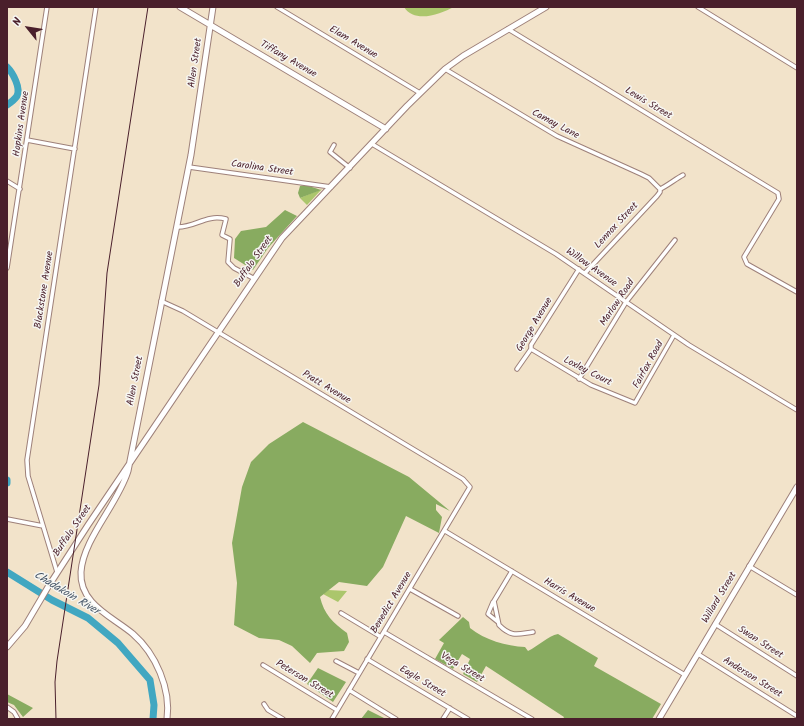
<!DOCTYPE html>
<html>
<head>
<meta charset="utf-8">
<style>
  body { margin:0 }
  #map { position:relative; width:804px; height:726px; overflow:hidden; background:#f2e3ca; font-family:Kalam,sans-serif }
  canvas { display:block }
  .frame { position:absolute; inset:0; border:8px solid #4a1f2b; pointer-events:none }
  .north { position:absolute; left:8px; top:8px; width:40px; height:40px; -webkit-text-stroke:3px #f6f6f2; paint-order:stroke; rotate:300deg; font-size:11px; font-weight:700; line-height:16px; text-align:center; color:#4a1f2b }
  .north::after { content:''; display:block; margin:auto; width:14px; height:18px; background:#4a1f2b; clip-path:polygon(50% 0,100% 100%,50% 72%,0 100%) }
</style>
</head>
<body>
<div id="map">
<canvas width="804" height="726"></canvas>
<div class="frame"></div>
<div class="north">N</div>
</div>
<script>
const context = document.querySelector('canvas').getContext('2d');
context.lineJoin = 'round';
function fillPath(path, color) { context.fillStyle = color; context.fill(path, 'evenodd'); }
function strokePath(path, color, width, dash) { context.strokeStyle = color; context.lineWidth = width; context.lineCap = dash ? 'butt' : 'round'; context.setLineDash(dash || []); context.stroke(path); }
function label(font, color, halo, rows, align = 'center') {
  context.font = font + ' Kalam,sans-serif'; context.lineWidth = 3; context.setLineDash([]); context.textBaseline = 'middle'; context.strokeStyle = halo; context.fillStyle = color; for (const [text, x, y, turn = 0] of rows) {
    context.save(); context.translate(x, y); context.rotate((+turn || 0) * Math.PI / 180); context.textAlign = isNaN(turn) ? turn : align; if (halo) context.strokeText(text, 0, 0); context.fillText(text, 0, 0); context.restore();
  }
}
const green = new Path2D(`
  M404 7H454C440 14 415 24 404 7Z
  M322 189 307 205 300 198Z
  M328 590 347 591 338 602 323 594Z`);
const forest = new Path2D(`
  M306 185 321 190 300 198 298 193 300 186Z
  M285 210 297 216 268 248 253 270 234 258 235 239 241 231 266 227Z
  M303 422 409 477 450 511 436 504V510L442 517 439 533 406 516 383 567 367 586 339 582 320 597C324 614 333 623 347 633L349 642 344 651 317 653 310 663 292 646 279 640 259 638 234 625 237 583 232 543 242 487 251 462 269 444Z
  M463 617 469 622 470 628C485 640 506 646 525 647L528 651C538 646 548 636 558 634L598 658 594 666 661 704 652 719H563L564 717 486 666 477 682 463 674 470 659 462 654 453 669 435 659 444 643 439 640Z
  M318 668 346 682 333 702 307 684Z
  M7 694 33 708 23 717 14 705 7 702Z
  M368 710 386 719H361Z`);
const river = new Path2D(`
  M7 67C13 73 21 88 17 96 15 99 10 103 7 105
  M7 480V483
  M7 572 52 600 88 618 118 643 150 680 154 705 153 719`);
const street = new Path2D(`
  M277 7 420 93
  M698 7 797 68
  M508 29 778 193 779 199 744 257 747 264 797 292
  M445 69 557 136 641 174 649 178 660 189
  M27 140 75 149
  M372 144 556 254 689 345 797 410
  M334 145 330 152 350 168
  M189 167 331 187
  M7 181 20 189
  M660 189C664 188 677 178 683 175
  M178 227C196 227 206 214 226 219L222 235 230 239 228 262 234 268 253 278
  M7 268 47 7
  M585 273 657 196 660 192V189
  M161 301 183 311 463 479 470 487 332 719
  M531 349 591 385 635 403 674 335
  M517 369 531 349V345L579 269
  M579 379 626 302 675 240
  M7 519 43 526
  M445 531 685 675
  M749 566 797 595
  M512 571 494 601 499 625C512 638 518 634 533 632
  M57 572 28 476 27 460 96 7
  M410 589 458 616
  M493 602 488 614 498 622
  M341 613 381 637
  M715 624 797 676
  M384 632 532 719
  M698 654 797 716
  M367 659 468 719
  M336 661 359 673
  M263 665 337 710
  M349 690 396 719
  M264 704 268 710 283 719
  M7 707 14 712 18 719
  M443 719 450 708`);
const secondary = new Path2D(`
  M180 7 386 129
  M7 647 25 626 48 587 88 525 282 238 407 106 445 69 463 56 546 7
  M167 719C171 689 156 654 133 634 113 617 79 604 81 572 83 539 118 504 128 471L191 155 213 7
  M659 719 797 487`);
const rail = new Path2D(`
  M56 719 55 682 57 661 99 385 107 273 148 7`);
const streetNames = [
  ["Elam Avenue",353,43,31],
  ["Tiffany Avenue",288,60,30],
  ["Allen Street",196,63,-82],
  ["Lewis Street",648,104,31],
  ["Hopkins Avenue",22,124,-82],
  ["Camay Lane",555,125,28],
  ["Carolina Street",262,169,8],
  ["Lennox Street",617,226,-47],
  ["Buffalo Street",254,262,-55],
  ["Willow Avenue",591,268,35],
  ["Blackstone Avenue",45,290,-81],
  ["Marlow Road",618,303,-56],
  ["George Avenue",535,325,-59],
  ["Fairfax Road",649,365,-61],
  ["Loxley Court",587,372,27],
  ["Allen Street",136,381,-79],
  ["Pratt Avenue",326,388,31],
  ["Buffalo Street",73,531,-56],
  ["Harris Avenue",569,596,31],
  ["Willard Street",720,598,-59],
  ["Benedict Avenue",392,603,-59],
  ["Swan Street",760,643,33],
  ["Vega Street",462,668,31],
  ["Anderson Street",752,678,32],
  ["Peterson Street",304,680,31],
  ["Eagle Street",422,682,31]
];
const waterNames = [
  ["Chadakoin River",66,594,31]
];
fillPath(green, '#abc66c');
fillPath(forest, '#88ab60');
strokePath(river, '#41a7c1', 7);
strokePath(street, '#9e817a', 5.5);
strokePath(secondary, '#9e817a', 7);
strokePath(street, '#fff', 3.5);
strokePath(secondary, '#fff', 5);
strokePath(rail, '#4a1f2b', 1);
label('10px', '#4a1f2b', '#f6f6f2', streetNames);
label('italic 11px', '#465567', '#f6f6f2', waterNames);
</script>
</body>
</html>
